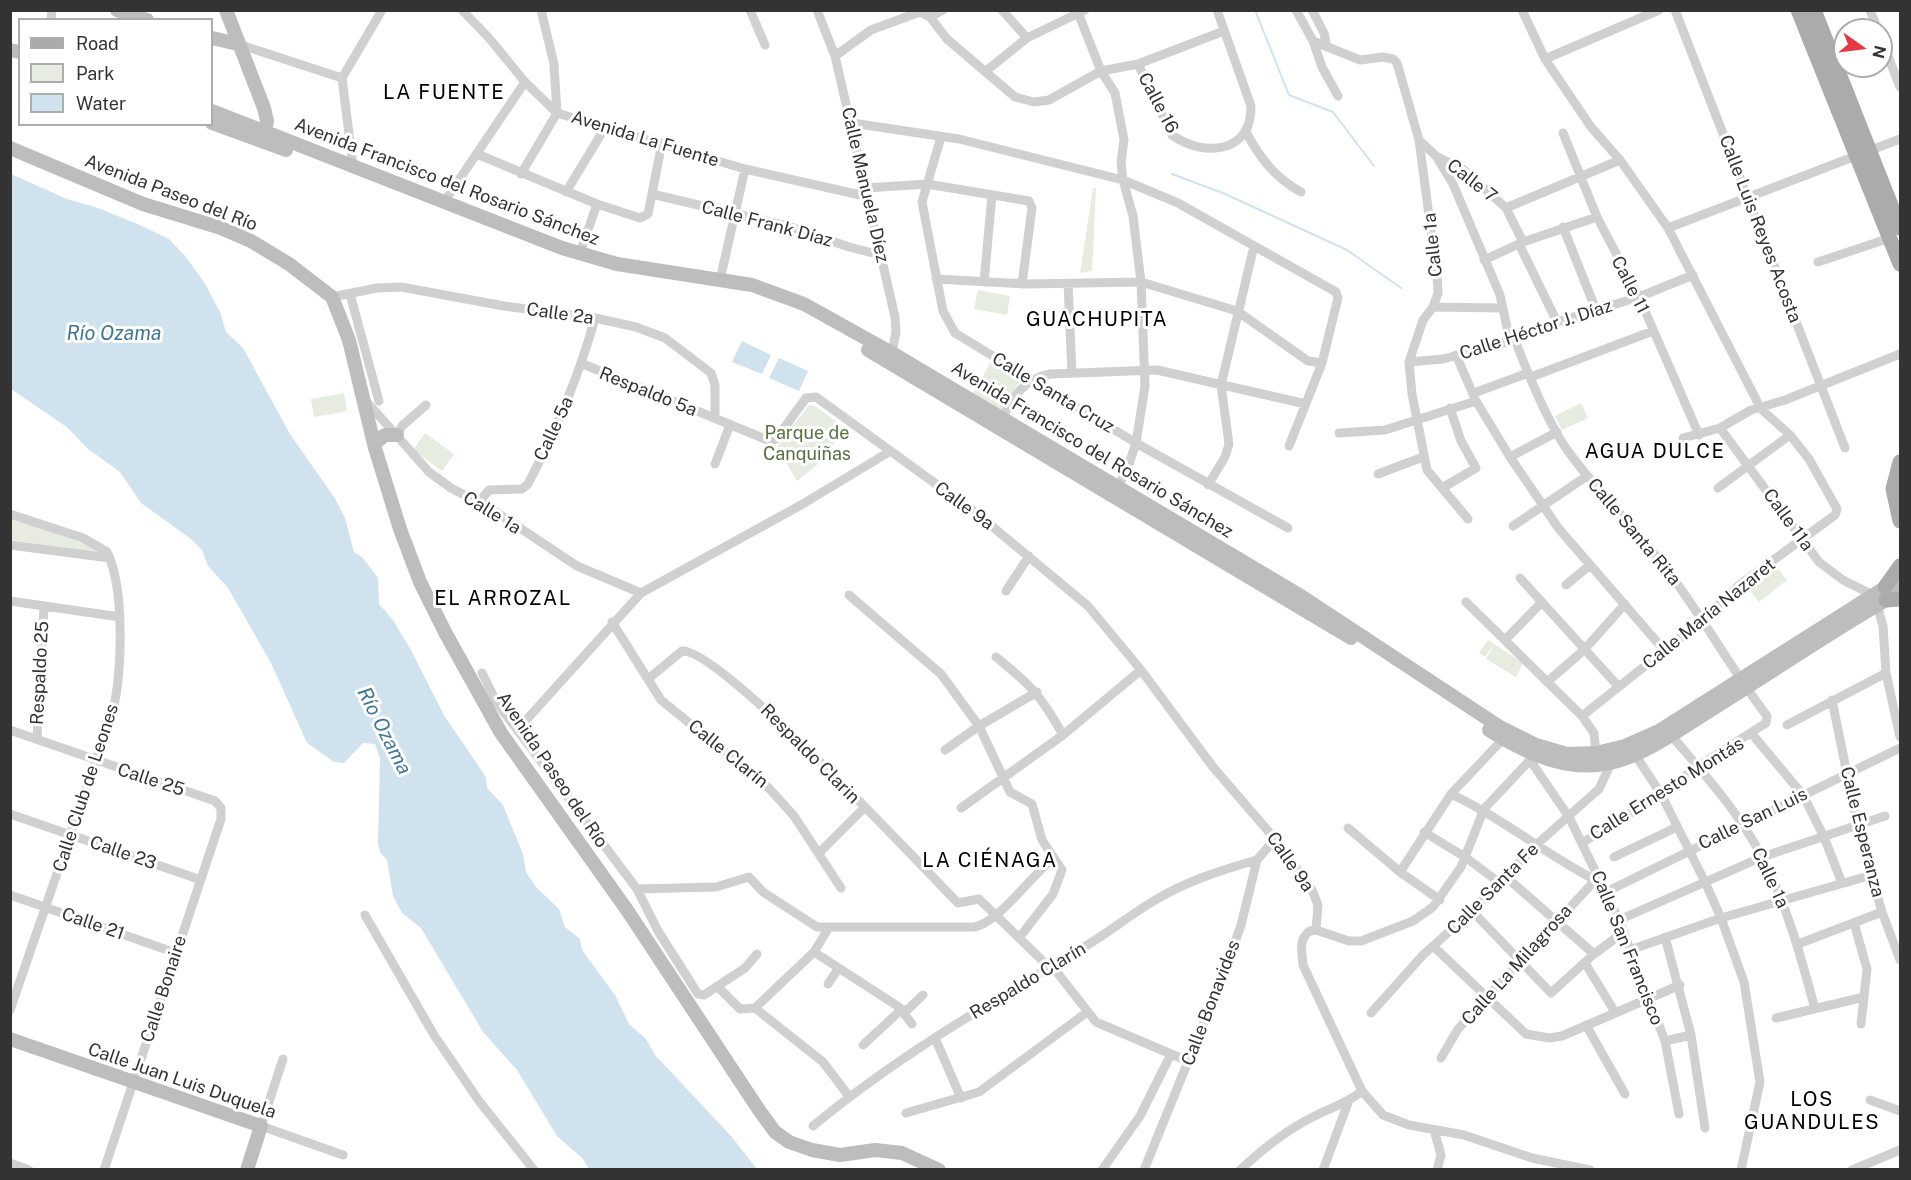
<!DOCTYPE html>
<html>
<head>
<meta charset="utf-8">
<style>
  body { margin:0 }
  #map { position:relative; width:1911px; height:1180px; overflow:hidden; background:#fff; font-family:"Public Sans",sans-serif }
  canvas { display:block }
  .frame { position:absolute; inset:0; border:12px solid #333; pointer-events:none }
  .legend { position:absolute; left:18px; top:18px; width:195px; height:108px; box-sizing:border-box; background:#fff; border:2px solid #adadad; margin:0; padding:8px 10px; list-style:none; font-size:18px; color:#333 }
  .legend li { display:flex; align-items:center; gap:12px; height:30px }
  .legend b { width:30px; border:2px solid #adadad }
  .north { position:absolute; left:1833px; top:18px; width:60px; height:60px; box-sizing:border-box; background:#fff; border:2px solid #adadad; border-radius:50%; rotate:104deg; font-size:16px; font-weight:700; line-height:24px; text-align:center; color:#333 }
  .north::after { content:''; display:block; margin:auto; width:21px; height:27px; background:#e63946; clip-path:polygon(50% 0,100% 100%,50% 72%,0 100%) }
</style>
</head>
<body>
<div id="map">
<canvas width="1911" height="1180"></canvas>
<div class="frame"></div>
<ul class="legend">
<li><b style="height:8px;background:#ababab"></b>Road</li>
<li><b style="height:16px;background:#e6ecdf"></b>Park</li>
<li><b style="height:16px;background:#cfe2ee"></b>Water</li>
</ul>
<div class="north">N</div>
</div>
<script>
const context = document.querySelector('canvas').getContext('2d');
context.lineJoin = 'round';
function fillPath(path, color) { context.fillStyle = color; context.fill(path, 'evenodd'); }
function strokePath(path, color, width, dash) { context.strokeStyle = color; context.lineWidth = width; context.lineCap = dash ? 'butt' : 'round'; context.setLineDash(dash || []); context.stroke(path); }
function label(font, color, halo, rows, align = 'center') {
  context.font = font + ' "Public Sans",sans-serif'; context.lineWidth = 6; context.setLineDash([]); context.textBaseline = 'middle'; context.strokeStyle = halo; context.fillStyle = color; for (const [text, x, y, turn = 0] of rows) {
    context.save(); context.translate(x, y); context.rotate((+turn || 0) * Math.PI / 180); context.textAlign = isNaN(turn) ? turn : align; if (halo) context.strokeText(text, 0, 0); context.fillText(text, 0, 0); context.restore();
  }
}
const green = new Path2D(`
  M1093 188H1096L1092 271 1080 273Z
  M978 290 1010 296 1007 315 974 309Z
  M992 360 1021 379 999 416 971 397Z
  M344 393 347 411 314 417 311 399Z
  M1581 403 1588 418 1562 430 1555 416Z
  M809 405 815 406 844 427 823 460 797 481 777 447Z
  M425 433 454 454 442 471 413 450Z
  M10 517 94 547 102 554 11 540Z
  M1775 565 1787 580 1759 602 1747 587Z
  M1488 640 1523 663 1516 677 1486 659 1494 645 1485 657 1479 653Z`);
const water = new Path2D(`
  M11 174 67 199 98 208 142 226 169 239 186 257 204 282 220 312 226 332 243 348 290 434 334 497 345 518 354 552 363 558 378 578 379 604 393 620 412 652 445 717 486 777 487 788 503 805 523 854 526 872 536 887 559 909 565 927 580 939 582 950 615 995 629 1024 646 1039 655 1055 731 1136 757 1169H589L582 1158 557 1136 517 1070 483 1032 421 928 402 913 393 896 387 860 380 852 378 844 380 758 375 744 363 743 344 763 334 762 307 743 271 663 228 588 208 566 202 550 191 539 141 503 120 472 87 448 68 428 11 389Z
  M742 341 771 355 762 374 732 362Z
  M779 358 808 371 799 391 769 378Z`);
const stream = new Path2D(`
  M1255 10 1289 95 1333 112 1374 166
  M1172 174 1223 193 1347 250 1401 288`);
const street = new Path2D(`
  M462 10 489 38 525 82 557 113 745 169 869 197
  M750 10 765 45
  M817 10 835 56 895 317 896 332 891 357
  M916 10 930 17 947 39 1015 97 1034 102 1049 100 1101 71 1138 64 1224 31
  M1002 10 1027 38
  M1077 10 1101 71 1115 93 1124 140 1121 162 1123 180 1133 216 1141 282 1145 386 1136 443 1126 473 1114 491
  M1296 10 1313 41 1360 60 1383 57 1393 59 1397 63 1419 140 1437 276 1438 293 1433 307 1423 320 1409 362 1412 394 1427 470 1468 519
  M1312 10 1324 33 1327 47
  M1522 10 1545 59 1591 127 1620 160 1668 228 1761 409 1790 435 1809 459 1837 509 1835 515 1738 586 1703 620 1582 716
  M1675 10 1845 448
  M1870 10 1878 30
  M930 17 943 10
  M51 20 52 10
  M1881 38 1900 87
  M1313 41 1322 67 1338 96
  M238 44 342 78
  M835 56 871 30 917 13
  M1545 59 1659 10
  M1138 64 1172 135C1204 158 1252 153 1251 106L1217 10
  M986 71 1027 38 1085 10
  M852 123 959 139 1123 180 1178 203 1336 292 1338 298 1322 363 1289 446
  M1246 132C1260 158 1275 178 1301 192
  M1563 133 1597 217 1639 297 1699 435
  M941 137 922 202 943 311 955 333 1136 443 1288 528
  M1419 140 1436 156 1453 184 1500 295 1510 341
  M477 154 597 204 640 218 648 214 662 143
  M1436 156 1464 170 1506 208 1523 242
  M353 166 342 78 382 10
  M521 174 557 113 554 64 541 10
  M866 188 927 184 1029 201 1032 208 1022 284
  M566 192 606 126
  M652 194 791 227 849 247 881 255
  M444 202 525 82
  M1506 208 1620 160
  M1563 227 1596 310
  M1668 228 1900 139
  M1519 244 1557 322
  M580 253 597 204
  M1484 260 1523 242 1597 217
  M1818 262 1890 238
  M936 279 1026 284 1141 282 1237 311 1308 361 1322 363
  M720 280 745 169
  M984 282 992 195
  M1068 283 1072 373
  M350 294 379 401
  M332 297 377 288 401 287 504 306 595 318 636 327 665 338 711 373 715 385V418
  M1433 307 1502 308
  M1515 340C1526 370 1549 425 1568 451 1598 493 1636 528 1667 570 1703 617 1731 669 1767 716L1766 723 1697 767 1661 794 1582 843
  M1456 355 1476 401 1510 457 1559 529 1664 650
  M1409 362 1443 359 1515 340 1557 322 1639 297 1693 275
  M583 364 770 441 776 439 806 398 816 397 976 513 1088 606 1141 670 1213 767 1275 839 1312 890 1318 905 1316 930
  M1531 377 1653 331
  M1474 393 1528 373
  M366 401 429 472 451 488 496 512 577 566 641 593
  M1002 418C1014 396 1024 379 1050 374L1157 370 1306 404
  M1720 428 1819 562 1843 580 1873 595
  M1339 433 1385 430 1476 401
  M397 435 402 426 426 405
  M1683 438 1720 428 1751 410 1785 400 1900 354
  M1510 457 1557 432
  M715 464 730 425
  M1378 474 1423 457
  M1208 485 1225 457 1229 444 1221 385 1254 246
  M1442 488 1476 468 1461 441 1450 408
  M1718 488 1790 435
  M478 503 489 490 522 489 528 484C556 430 579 377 595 318
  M10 514 83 538 107 552C125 588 122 671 113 711L10 1010
  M1513 526 1587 476
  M10 545 110 558
  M1520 578 1618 686
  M1566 585 1590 565
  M1006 591 1029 556
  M849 595 941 674 979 726 1010 792 1032 804 1042 840 1062 870 1053 894 1019 938
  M10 601 120 617
  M1466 602 1582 716 1594 733 1596 753
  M1877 605 1883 626 1886 673 1900 737
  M612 622 661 700 767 786 794 816 841 888
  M1505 640 1542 602
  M996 657C1031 685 1041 696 1063 735
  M482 673 497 703 637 889 658 931 698 994 704 995 745 968 757 954
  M648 679 682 651C720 648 920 865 958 903L979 899 1049 967
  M1547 682 1584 650 1625 604
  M1832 700 1858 828 1882 912 1900 960
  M1787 725 1886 673
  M518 729 641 593 801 505 889 452
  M10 730 215 801 221 808V819L104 1170
  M1752 734 1803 795 1824 837 1842 883
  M1671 735C1703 773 1739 812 1762 857 1787 905 1801 957 1815 1009
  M37 739 44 606
  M945 750 979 726 1037 692
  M1534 750 1530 760 1484 809 1461 867 1433 907 1413 921 1361 941H1349L1316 930 1310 931C1298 939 1302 952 1303 965L1362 1091 1383 1115 1409 1125 1464 1135 1532 1158 1590 1170
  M1634 753 1661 794 1705 882 1721 918 1744 982 1760 1082 1741 1170
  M1530 760 1569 817 1619 920 1665 1041 1679 1114
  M1451 794C1502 818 1545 854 1595 880
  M961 808 1063 735 1141 670
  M10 814 201 880
  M1348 828 1400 872 1440 900
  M1424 832 1465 857 1500 883
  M819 853 864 808
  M1614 857 1677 827
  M1400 872 1451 794 1503 739
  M1506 877 1594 954
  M637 889 716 887 749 877 763 892 817 927H974C999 923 1030 876 1054 858
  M1606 892 1900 748
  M10 895 176 953
  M1472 911 1551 993 1594 954 1624 932
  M365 915 434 1035 479 1101 534 1170
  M1619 920 1762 857 1885 816
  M1854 923 1867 969 1861 1024
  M1665 937 1691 1035 1705 1128
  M1798 944 1882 912
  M1433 946 1526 1034 1549 1038 1562 1036 1680 985
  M1630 950 1721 918 1872 875
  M814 952 899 1007 912 1024
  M1585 963 1615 1012
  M1052 966 1096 1022 1171 1054
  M828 984 838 969
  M717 986 740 1009 755 1008 814 952 828 929
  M755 1008 823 1062 848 1095
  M904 1013 923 995
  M1371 1013 1423 955 1472 911 1536 845 1599 789 1611 763
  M1776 1018 1864 997
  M1586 1025 1625 1094
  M935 1038 961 1098
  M1665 1041 1691 1035
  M863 1045 902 1009
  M1441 1058 1458 1029 1599 876
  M283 1059 261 1126 343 1155
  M1870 1100 1900 1111
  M906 1113 979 1092 1086 1013
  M813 1126C895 1058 988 1004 1079 950 1104 936 1127 917 1152 902 1184 882 1221 870 1257 860
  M1434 1130 1441 1155 1437 1170
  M10 1163 29 1170
  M1102 1170 1140 1116 1171 1054 1188 1061
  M1144 1170 1224 973 1241 925 1257 860 1275 839
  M1240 1170C1265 1147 1290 1127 1321 1113 1336 1106 1349 1102 1362 1091
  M1323 1170 1348 1103
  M1852 1170 1900 1150`);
const secondary = new Path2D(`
  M117 10 147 20
  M226 10 264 108 267 121 263 139
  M212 38 238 44
  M10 50 20 52
  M212 111 562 248 617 264 752 285 804 304 892 353 1301 596 1500 727 1536 745 1567 754 1596 753 1625 746 1659 731 1894 582
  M212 123 286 150
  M10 148 143 204 221 228 251 241 289 264 332 297 349 340 375 448 400 529 420 582 446 634 501 733 627 910 759 1110 775 1132 789 1142 812 1150 840 1155 875 1150 902 1153 939 1170
  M868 350 1351 638
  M374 444 385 435H397
  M1489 730C1524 752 1567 773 1610 763 1643 756 1682 728 1711 710 1774 671 1836 628 1900 592
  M10 1039 261 1126 247 1170`);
const primary = new Path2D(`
  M1798 10 1900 264
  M1814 10 1900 228
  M1900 462 1893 489 1900 521
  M1885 587 1900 566
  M1886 600 1900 599`);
const streetNames = [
  ["Calle 16",1158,103,62],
  ["Avenida La Fuente",645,139,17],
  ["Calle 7",1472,181,38],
  ["Avenida Francisco del Rosario Sánchez",447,182,21],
  ["Calle Manuela Díez",865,185,77],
  ["Avenida Paseo del Río",171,193,21],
  ["Calle Frank Díaz",767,224,15],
  ["Calle Luis Reyes Acosta",1760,229,69],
  ["Calle 1a",1433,245,-96],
  ["Calle 11",1630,285,63],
  ["Calle 2a",560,314,8],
  ["Calle Héctor J. Díaz",1536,330,-18],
  ["Respaldo 5a",648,392,22],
  ["Calle Santa Cruz",1053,393,31],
  ["Calle 5a",554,429,-65],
  ["Avenida Francisco del Rosario Sánchez",1092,450,31],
  ["Calle 9a",964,506,36],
  ["Calle 1a",492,513,32],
  ["Calle 11a",1788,520,54],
  ["Calle Santa Rita",1634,532,50],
  ["Calle María Nazaret",1709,614,-39],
  ["Respaldo 25",40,673,-87],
  ["Calle Clarín",728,754,39],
  ["Respaldo Clarin",810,754,45],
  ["Avenida Paseo del Río",552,770,56],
  ["Calle 25",151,780,18],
  ["Calle Club de Leones",86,788,-72],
  ["Calle Ernesto Montás",1667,789,-32],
  ["Calle San Luis",1753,819,-26],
  ["Calle Esperanza",1862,832,76],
  ["Calle 23",123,853,19],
  ["Calle 9a",1290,862,55],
  ["Calle 1a",1770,878,65],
  ["Calle Santa Fe",1493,889,-45],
  ["Calle 21",93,924,19],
  ["Calle San Francisco",1627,948,68],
  ["Calle La Milagrosa",1517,965,-48],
  ["Respaldo Clarín",1028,981,-31],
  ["Calle Bonaire",164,989,-72],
  ["Calle Bonavides",1211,1003,-69],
  ["Calle Juan Luis Duquela",182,1081,19]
];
const parkNames = [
  ["Parque de",807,433],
  ["Canquiñas",807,454]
];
const neighbourhoodNames = [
  ["LA FUENTE",444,93],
  ["GUACHUPITA",1097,320],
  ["AGUA DULCE",1655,452],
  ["EL ARROZAL",503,599],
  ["LA CIÉNAGA",990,861],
  ["LOS",1812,1100],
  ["GUANDULES",1812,1123]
];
const waterNames = [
  ["Río Ozama",114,334],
  ["Río Ozama",384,731,63]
];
fillPath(green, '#e6ecdf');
fillPath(water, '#cfe2ee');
strokePath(stream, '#cfe2ee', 2);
strokePath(street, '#d0d0d0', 9);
strokePath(secondary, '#bdbdbd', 14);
strokePath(primary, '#ababab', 15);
label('18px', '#333', '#fff', streetNames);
label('18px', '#56703f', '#fff', parkNames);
context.letterSpacing = '1.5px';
label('20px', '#000', '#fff', neighbourhoodNames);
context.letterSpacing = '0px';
label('italic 20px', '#3f7597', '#fff', waterNames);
</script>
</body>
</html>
